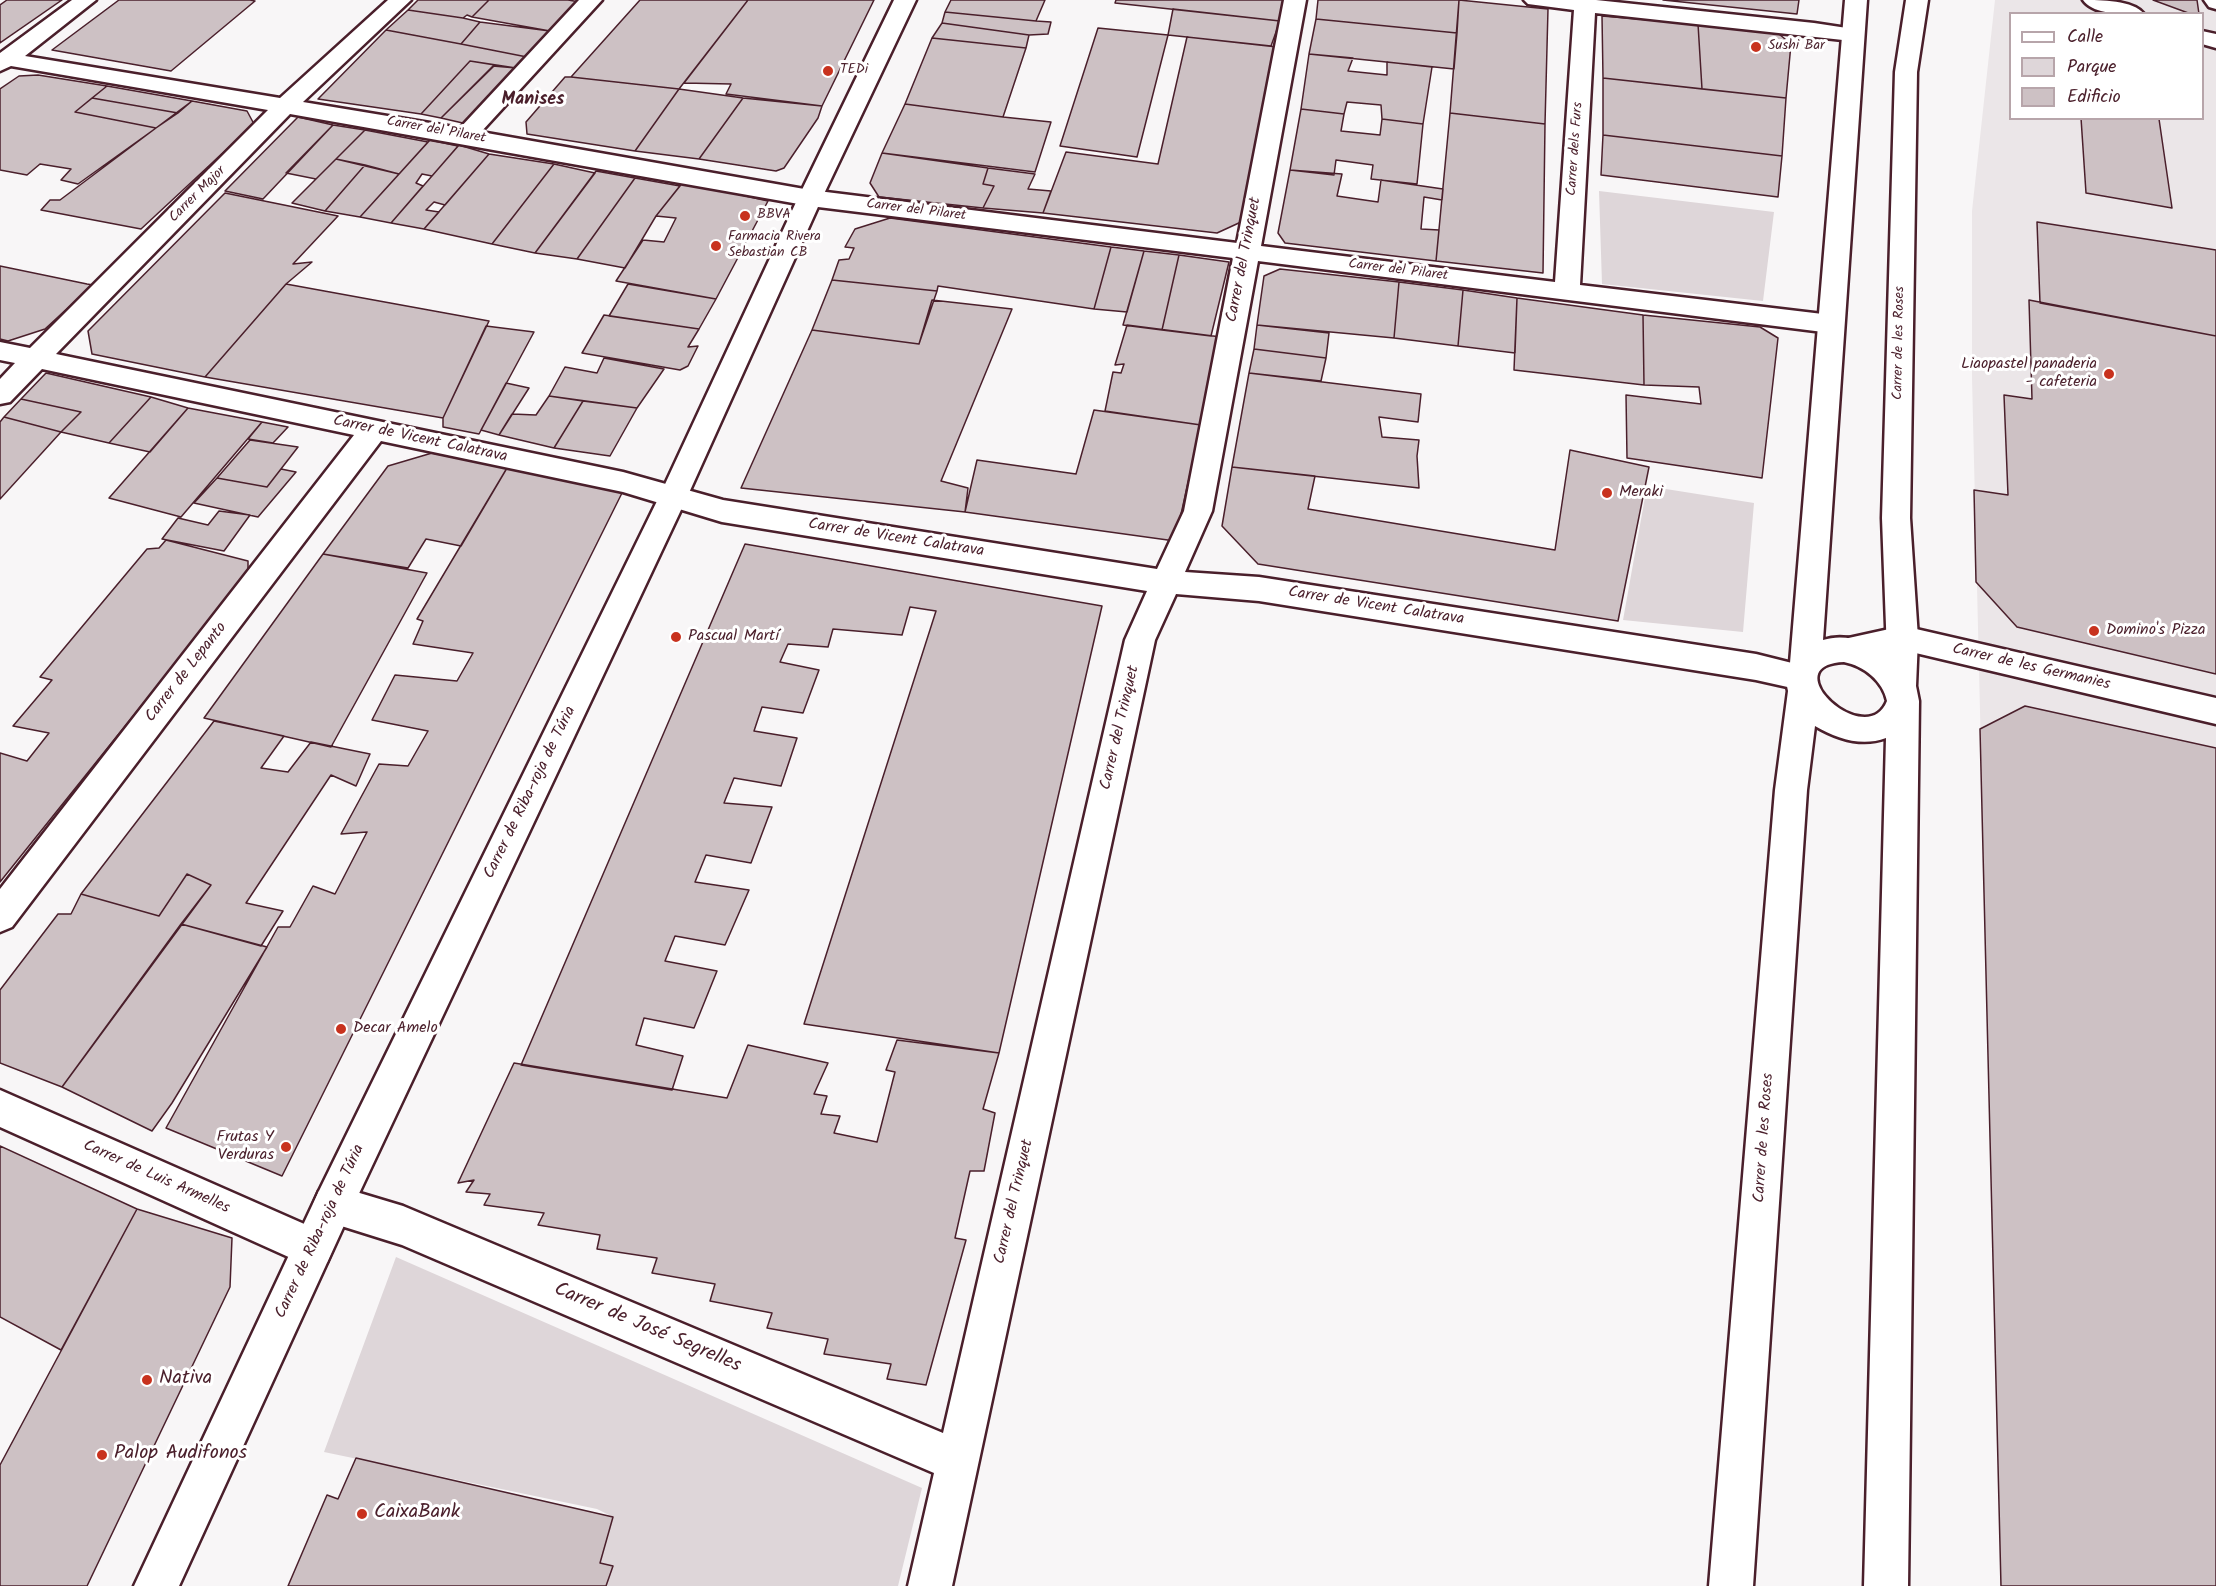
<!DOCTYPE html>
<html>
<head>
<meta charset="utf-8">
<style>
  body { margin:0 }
  #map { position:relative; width:2216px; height:1586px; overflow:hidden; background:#f8f6f7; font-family:Kalam,sans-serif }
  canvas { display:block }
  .legend { position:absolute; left:2009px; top:12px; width:195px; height:108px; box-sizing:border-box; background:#fff; border:2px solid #b7a5aa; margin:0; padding:8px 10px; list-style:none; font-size:18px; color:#4a1f2b }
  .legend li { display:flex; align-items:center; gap:12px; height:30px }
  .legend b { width:30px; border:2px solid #b7a5aa }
</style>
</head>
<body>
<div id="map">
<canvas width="2216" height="1586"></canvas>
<ul class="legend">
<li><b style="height:8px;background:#fff"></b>Calle</li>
<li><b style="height:16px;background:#ded6d9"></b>Parque</li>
<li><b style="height:16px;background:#cdc1c4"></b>Edificio</li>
</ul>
</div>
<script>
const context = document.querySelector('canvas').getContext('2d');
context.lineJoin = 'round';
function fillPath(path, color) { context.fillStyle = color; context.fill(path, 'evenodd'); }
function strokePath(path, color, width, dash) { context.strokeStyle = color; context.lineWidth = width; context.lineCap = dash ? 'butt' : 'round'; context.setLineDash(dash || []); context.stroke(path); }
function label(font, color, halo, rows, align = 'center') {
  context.font = font + ' Kalam,sans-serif'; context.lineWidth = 6; context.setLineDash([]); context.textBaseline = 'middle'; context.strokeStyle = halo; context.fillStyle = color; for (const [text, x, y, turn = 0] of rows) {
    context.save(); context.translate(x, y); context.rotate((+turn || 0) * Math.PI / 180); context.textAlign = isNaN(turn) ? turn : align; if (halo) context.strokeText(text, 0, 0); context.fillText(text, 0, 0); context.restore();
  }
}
const built = new Path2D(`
  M1995 0H2216V1586H2001L1972 378V211ZM2010 14H2202V118H2010Z`);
const green = new Path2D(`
  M1599 191 1774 212 1763 301 1602 284Z
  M1647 486 1754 503 1743 632 1623 620Z
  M396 1257 922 1488 898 1586H592L613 1517 597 1509 324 1452Z`);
const building = new Path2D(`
  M7 0H62L0 43V5Z
  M119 0H250L255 1 171 71 52 50Z
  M418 0H489L472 17 467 15 463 18 408 10Z
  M489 0H568L580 2 550 31 472 17Z
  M640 0H748L679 89 571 77Z
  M748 0H874L822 106 726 94 731 84 684 83Z
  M951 0H1045L1036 21 945 12Z
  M1116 0H1284L1280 21 1115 3Z
  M1318 0H1459L1457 33 1316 19Z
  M1459 0 1548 9 1545 124 1450 113Z
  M1663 0H1799L1797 14Z
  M2153 0H2197L2199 14H2191Z
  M1173 9 1280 21 1271 46 1168 35Z
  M408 10 463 18 480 22 461 44 386 30Z
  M945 12 1036 21 1051 22 1048 34 1029 35 942 23Z
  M1602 16 1698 24 1702 89 1603 78Z
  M1316 19 1457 33 1454 69 1309 54Z
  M480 22 550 31 527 57 461 44Z
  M942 23 1029 35 1026 48 932 38Z
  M1698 24 1779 34 1791 44 1786 98 1702 89Z
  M1098 28 1168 35 1137 157 1060 146Z
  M386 30 461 44 527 57 516 68 470 61 421 114 318 99Z
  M1187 37 1277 47 1241 222 1217 233 1043 213 1066 152 1158 164Z
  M932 38 1026 48 1003 117 905 104Z
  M1309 54 1353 58 1348 71 1387 75V62L1432 67 1423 124 1382 119 1381 105 1347 102 1344 114 1301 109Z
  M470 61 495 65 441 118 421 114Z
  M493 66 516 68 467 124 441 118Z
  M38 75 107 86 75 112 156 128 78 184 61 180 71 169 40 164 27 175 0 170V89L19 76Z
  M565 77H571L679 89 635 151 527 134 526 122Z
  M1603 78 1786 98 1782 156 1603 135Z
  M107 86 192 101 178 113 92 98Z
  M679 89 743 98 699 159 635 151Z
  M92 98 178 113 156 128 75 112Z
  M743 98 822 106 818 118 784 168 776 171 699 159Z
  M192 101 247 111 254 124 141 229 41 210 50 200H60Z
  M905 104 1003 117 1051 122 1035 172 882 153Z
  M1301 109 1344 114 1341 131 1380 135 1382 119 1423 124 1417 184 1371 179 1373 165 1336 160 1334 175 1290 170Z
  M1450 113 1545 124 1543 273 1436 261Z
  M298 117 333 125 263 199 225 191Z
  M2081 118 2159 119 2172 208 2086 193Z
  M333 125 365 130 316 179 286 173Z
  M365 130 428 142 399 174 336 159Z
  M1603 135 1782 156 1778 197 1601 175Z
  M430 140 458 146 432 176 422 174 416 183 423 186 391 223 360 217Z
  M459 145 489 154 445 205 434 202 426 210 439 212 424 229 391 223Z
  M882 153 988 168 983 184 994 186 983 208 879 197 870 183Z
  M489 154 554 164 492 244 424 229Z
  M336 159 365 165 325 211 292 203Z
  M554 164 595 173 535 253 492 244Z
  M365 165 399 174 360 217 325 211Z
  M988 168 1035 174 1028 189 1051 191 1043 213 983 208 994 186 983 184Z
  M1290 170 1342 174 1337 196 1378 202 1381 180 1443 189 1442 200 1424 197 1421 229 1439 230 1436 261 1285 243 1278 233Z
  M596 171 635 178 577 259 535 253Z
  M635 178 680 186 656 216 625 268 577 259Z
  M683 182 768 201 716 299 616 281 643 240 664 242 676 218 656 216Z
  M225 193 338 216 293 264 312 262 286 284 205 377 92 354 88 331Z
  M890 218 1111 247 1094 309 938 286 937 291 832 280 839 260 849 259 854 248 845 247 855 229Z
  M2037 222 2216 250V336L2040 303Z
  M1111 247 1144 251 1127 312 1094 309Z
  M1144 251 1179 255 1162 330 1123 325Z
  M1179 255 1229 262 1211 336 1162 330Z
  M0 266 87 284 93 285 45 329 8 341 0 339Z
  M1280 269 1399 282 1394 338 1257 325 1264 276Z
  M832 280 937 291 919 344 812 330Z
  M1399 282 1463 290 1458 346 1394 338Z
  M286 284 489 321 443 418 205 377Z
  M628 284 716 299 699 329 609 316Z
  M1463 290 1517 298 1515 353 1458 346Z
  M1517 298 1643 315 1644 385 1514 370Z
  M932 300 1012 309 941 481 968 488 965 512 741 488 812 330 919 344Z
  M2029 300 2216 336V674L2017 627 1976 582 1974 490 2008 495 2004 395 2032 399Z
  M604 315 699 329 688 347 698 346 688 366 680 370 582 353Z
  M1643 315 1760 327 1778 338 1762 478 1627 458 1626 395 1701 404 1699 387 1644 385Z
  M1127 325 1221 337 1201 425 1105 411 1113 372 1121 373 1124 364 1115 365Z
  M1257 325 1329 333 1326 358 1254 349Z
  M486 326 534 332 479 434 443 427V418Z
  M1254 349 1326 358 1321 381 1249 373Z
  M604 358 664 369 637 408 549 396 565 367 597 373Z
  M46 373 151 397 109 443 61 432 81 412 21 399Z
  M1249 373 1421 394 1418 422 1379 417 1382 437 1419 440 1417 456 1419 488 1232 467Z
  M506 383 529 388 499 435 481 430Z
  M549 396 583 401 554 448 499 435 512 414 536 415Z
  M151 397 188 408 150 452 109 443Z
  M21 399 81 412 61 432 4 417Z
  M583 401 637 408 610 456 554 448Z
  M188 408 262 422 181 517 109 498Z
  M1094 410 1201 425 1175 541 965 512 977 460 1076 474Z
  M4 417 61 432 0 499V422Z
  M262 422 288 427 273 443 248 439Z
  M250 440 298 447 267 487 217 478Z
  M1570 450 1649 467 1618 621 1258 564 1222 526 1232 467 1315 476 1308 509 1555 550Z
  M432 453 507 468 461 546 426 539 408 568 323 554 388 466Z
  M507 468 623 491 282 1176 166 1128 278 927H290L313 886 335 894 367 832 341 834 379 764 408 766 428 731 372 720 395 675 457 681 473 653 413 644 423 621 417 619Z
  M281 469 296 472 258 517 194 503 217 478 267 487Z
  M219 511 250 515 224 551 162 539 178 518 208 525Z
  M166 540 248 561V573L0 882V753L27 761 49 733 13 726 52 680 40 677 147 549 159 548Z
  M745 544 1102 606 999 1053 804 1024 936 611 910 607 902 635 833 629 828 647 788 644 780 662 819 670 803 713 762 707 754 731 797 738 781 786 734 778 724 803 772 807 751 863 706 855 695 882 749 890 725 945 675 936 665 961 717 971 694 1028 644 1018 636 1045 683 1056 672 1090 521 1065Z
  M323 554 427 573 331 747 204 718Z
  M2025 706 2216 748V1586H2001L1980 729Z
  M214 721 284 736 261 768 288 772 311 742 370 754 356 786 331 775 246 903 283 911 261 946 181 924 211 885 187 874 159 916 81 894Z
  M187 874 211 885 62 1087 0 1063V990L58 914H71L81 894 159 916Z
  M181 924 267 947 172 1103 152 1131 62 1087Z
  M897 1040 999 1053 983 1109 995 1113 984 1171H970L955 1238 966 1240 926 1385 887 1379 891 1364 824 1354 828 1339 767 1328 772 1313 710 1301 715 1284 652 1273 657 1258 597 1249 600 1235 538 1225 544 1213 484 1205 490 1194 466 1192 474 1180 458 1183 514 1063 727 1098 748 1045 828 1063 814 1094 827 1096 821 1114 840 1116 834 1133 877 1142 895 1072 886 1070Z
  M0 1146 137 1209 61 1350 0 1317Z
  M137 1209 232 1238 230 1287 87 1586H0V1465Z
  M356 1458 613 1517 600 1563 613 1566 606 1586H288L327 1495 338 1499Z`);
const minor = new Path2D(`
  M72 0H96L25 56 280 98 388 0H411L303 102 460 128 579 0H602L481 132 810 190 1237 243 1284 0H1306L1261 246 1555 282 1574 10 1528 4 1524 0H1596L1814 23 1860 30 1863 35 1860 40 1852 41 1595 13 1580 285 1831 315 1840 318 1844 324 1840 330 1831 333 1258 261 1212 511 1185 572 1259 577 1756 654 1812 668 1817 677 1812 686 1801 690 1756 680 1259 601 1176 594 1155 640 952 1586H908L934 1473 402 1245 319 1219 313 1205 319 1191 333 1185 403 1206 943 1433 1125 640 1147 591 722 522 623 492 381 441 12 927 0 932V889L354 435 42 369 10 402 0 404V379L15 363 0 360V342L30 348 268 110 11 66 0 71V53ZM290 114 810 206 1233 258 1184 511 1157 569 723 500 623 472 56 354Z
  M2083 0C2100 0 2134 0 2144 14 2127 14 2094 16 2083 0Z
  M2204 0H2216V9L2209 7Z
  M2202 31 2216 34V48L2202 44Z
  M1903 626 2216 698V724L1903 650 1846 662 1835 659 1831 650 1835 641Z
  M0 1090 327 1234 333 1248 327 1262 313 1268 0 1127Z`);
const major = new Path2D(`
  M894 0H916L822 198 688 495 347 1219 179 1586H134L319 1191 660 495 798 198Z
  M1845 0H1867L1823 640C1844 633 1868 641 1887 653L1882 518 1895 72 1906 0H1928L1917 72 1910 518 1918 638 1916 686 1919 701 1908 1586H1864L1886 738C1862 747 1837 739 1815 726L1807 790 1753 1586H1709L1775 790 1788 691 1785 677 1790 663ZM1844 662C1864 666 1883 681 1887 701 1867 752 1772 665 1844 662Z`);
const markers = [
  [1756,47,6,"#c8321e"],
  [828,71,6,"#c8321e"],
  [745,216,6,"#c8321e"],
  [716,246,6,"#c8321e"],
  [2109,374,6,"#c8321e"],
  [1607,493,6,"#c8321e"],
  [2094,631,6,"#c8321e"],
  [676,637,6,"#c8321e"],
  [341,1029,6,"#c8321e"],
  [286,1147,6,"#c8321e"],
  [147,1380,6,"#c8321e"],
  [102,1455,6,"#c8321e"],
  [362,1514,6,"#c8321e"]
];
const farPoinames = [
  ["Sushi Bar",1768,47],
  ["TEDi",840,71],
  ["BBVA",757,216],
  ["Farmacia Rivera",728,238],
  ["Sebastian CB",728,254]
];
const farStreetnames = [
  ["Carrer del Pilaret",436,131,10],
  ["Carrer dels Furs",1576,149,-86],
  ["Carrer Major",198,195,-45],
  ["Carrer del Pilaret",916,211,7],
  ["Carrer del Pilaret",1398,271,7],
  ["Carrer de les Roses",1900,343,-89]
];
const streetNames = [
  ["Carrer del Trinquet",1245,260,-79],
  ["Carrer de Vicent Calatrava",420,440,12],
  ["Carrer de Vicent Calatrava",896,539,9],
  ["Carrer de Vicent Calatrava",1376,607,9],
  ["Carrer de les Germanies",2031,668,13],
  ["Carrer de Lepanto",187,673,-52],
  ["Carrer del Trinquet",1121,728,-77],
  ["Carrer de Riba-roja de Túria",531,793,-64],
  ["Carrer de les Roses",1765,1138,-86],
  ["Carrer de Luis Armelles",156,1178,24],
  ["Carrer del Trinquet",1015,1202,-77],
  ["Carrer de Riba-roja de Túria",321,1232,-65]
];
const poiNames = [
  ["Liaopastel panaderia",2097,365,"right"],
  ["- cafeteria",2097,383,"right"],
  ["Meraki",1619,493],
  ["Domino's Pizza",2106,631],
  ["Pascual Martí",688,637],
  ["Decar Amelo",353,1029],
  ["Frutas Y",274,1138,"right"],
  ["Verduras",274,1156,"right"]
];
const farDistrictnames = [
  ["Manises",533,101]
];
const nearStreetnames = [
  ["Carrer de José Segrelles",647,1329,23]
];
const nearPoinames = [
  ["Nativa",159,1380],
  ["Palop Audifonos",114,1455],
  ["CaixaBank",374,1514]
];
fillPath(built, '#ebe6e8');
fillPath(green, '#ded6d9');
fillPath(building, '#cdc1c4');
strokePath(building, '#4a1f2b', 1.5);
strokePath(minor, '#4a1f2b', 5);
strokePath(major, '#4a1f2b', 5);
fillPath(minor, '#fff');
fillPath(major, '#fff');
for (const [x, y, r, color] of markers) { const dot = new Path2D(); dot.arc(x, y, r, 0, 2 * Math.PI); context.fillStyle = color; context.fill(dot); strokePath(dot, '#fff', 2); }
label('14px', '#4a1f2b', '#fff', farPoinames, 'left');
label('14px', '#4a1f2b', '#fff', farStreetnames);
label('16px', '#4a1f2b', '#fff', streetNames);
label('16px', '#4a1f2b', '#fff', poiNames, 'left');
label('bold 18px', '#4a1f2b', '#fff', farDistrictnames);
label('20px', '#4a1f2b', '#fff', nearStreetnames);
label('20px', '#4a1f2b', '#fff', nearPoinames, 'left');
</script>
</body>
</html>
